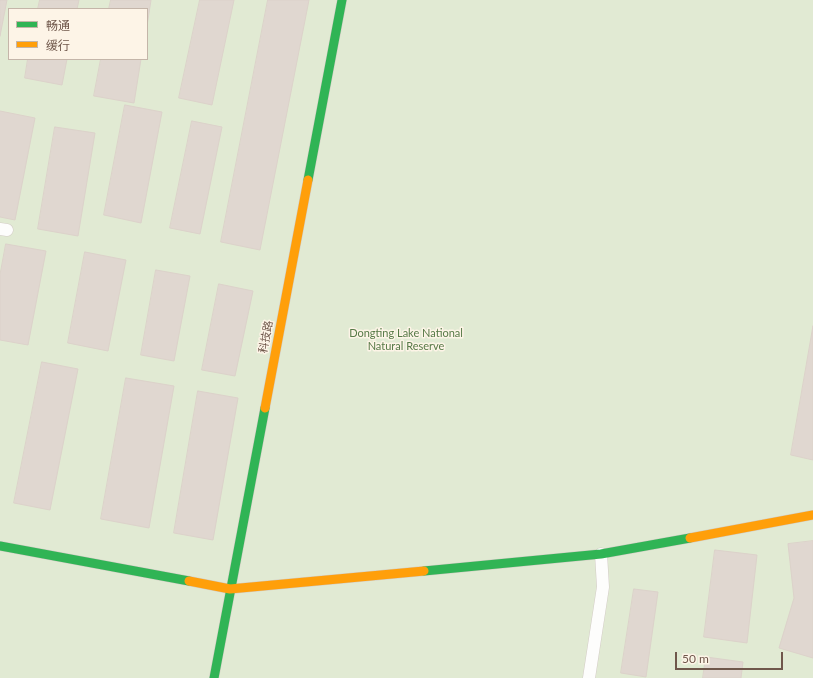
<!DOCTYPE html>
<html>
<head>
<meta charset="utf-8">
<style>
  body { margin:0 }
  #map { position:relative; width:813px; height:678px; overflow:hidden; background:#f4efe8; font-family:Lato,"Noto Sans SC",sans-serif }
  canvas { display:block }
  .legend { position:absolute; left:8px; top:8px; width:140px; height:52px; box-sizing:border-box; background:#fdf4e7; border:1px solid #c4b5a9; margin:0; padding:5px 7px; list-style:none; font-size:12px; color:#6f574b }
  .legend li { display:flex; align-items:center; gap:8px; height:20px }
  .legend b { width:20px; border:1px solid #c4b5a9 }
  .scale { position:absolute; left:675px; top:652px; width:108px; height:18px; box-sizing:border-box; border:2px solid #6f574b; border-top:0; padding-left:5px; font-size:12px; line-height:14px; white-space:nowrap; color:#6f574b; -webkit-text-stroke:3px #fdf4e7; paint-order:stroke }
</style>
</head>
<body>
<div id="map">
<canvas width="813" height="678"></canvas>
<ul class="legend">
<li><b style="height:5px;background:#30b455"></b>畅通</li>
<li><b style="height:5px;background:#ff9f0a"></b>缓行</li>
</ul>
<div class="scale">50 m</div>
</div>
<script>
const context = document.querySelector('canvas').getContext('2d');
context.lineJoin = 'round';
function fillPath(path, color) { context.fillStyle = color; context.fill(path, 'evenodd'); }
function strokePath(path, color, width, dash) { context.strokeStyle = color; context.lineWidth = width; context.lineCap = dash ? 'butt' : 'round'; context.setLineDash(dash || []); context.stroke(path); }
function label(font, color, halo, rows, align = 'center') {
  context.font = font + ' Lato,"Noto Sans SC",sans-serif'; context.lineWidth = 3; context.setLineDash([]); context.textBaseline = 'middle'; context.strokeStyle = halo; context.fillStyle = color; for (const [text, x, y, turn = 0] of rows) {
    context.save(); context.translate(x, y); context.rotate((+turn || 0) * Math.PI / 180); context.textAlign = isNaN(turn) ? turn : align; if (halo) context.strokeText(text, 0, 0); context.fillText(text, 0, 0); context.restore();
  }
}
const green = new Path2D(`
  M0 0H813V678H0ZM9 9H147V59H9Z`);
const building = new Path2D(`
  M0 0H7L0 36Z
  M40 0H79L77 9H38Z
  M111 0H151L147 26V9H109Z
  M200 0H234L212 105 179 98Z
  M268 0H309L260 250 221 242Z
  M28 59H67L62 85 25 78Z
  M101 59H141L134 103 94 96Z
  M125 105 162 112 141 223 104 215Z
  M0 111 35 118 15 220 0 217Z
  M192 121 222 127 200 234 170 228Z
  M55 127 95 133 78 236 38 229Z
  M6 244 46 251 28 345 0 340V275Z
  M85 252 126 260 108 351 68 343Z
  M156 270 190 276 174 361 141 355Z
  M219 284 253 291 235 376 202 370Z
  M813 326V460L791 455Z
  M42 362 78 369 50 510 14 503Z
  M126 378 174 386 149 528 101 519Z
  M198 391 238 398 213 540 174 533Z
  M813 541V658L779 648 794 598 788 544Z
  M715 550 757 555 747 643 704 637Z
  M634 589 658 592 646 677 621 673Z
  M706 657 743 662 741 678H703Z`);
const street = new Path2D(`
  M0 229 7 230
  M589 678 603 587 601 554`);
const fast = new Path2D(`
  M308 180 342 0
  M0 546 189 581
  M424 571 601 554 690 538
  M214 678 265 408`);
const slow = new Path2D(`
  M265 408 308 180
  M690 538 813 515
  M189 581 230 589 424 571`);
const parkNames = [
  ["Dongting Lake National",406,333],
  ["Natural Reserve",406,346]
];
const streetNames = [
  ["科技路",266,337,-79]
];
fillPath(green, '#e1ead3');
fillPath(building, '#e0d7d0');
strokePath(building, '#dcd2ca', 1);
strokePath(street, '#d3ccc6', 13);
strokePath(fast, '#d2cbc4', 10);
strokePath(slow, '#d2cbc4', 10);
strokePath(street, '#fdfdfc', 12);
strokePath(fast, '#30b455', 9);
strokePath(slow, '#ff9f0a', 9);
label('11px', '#577a47', '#fdf4e7', parkNames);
label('11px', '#6f574b', '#fdf4e7', streetNames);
</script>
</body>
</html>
